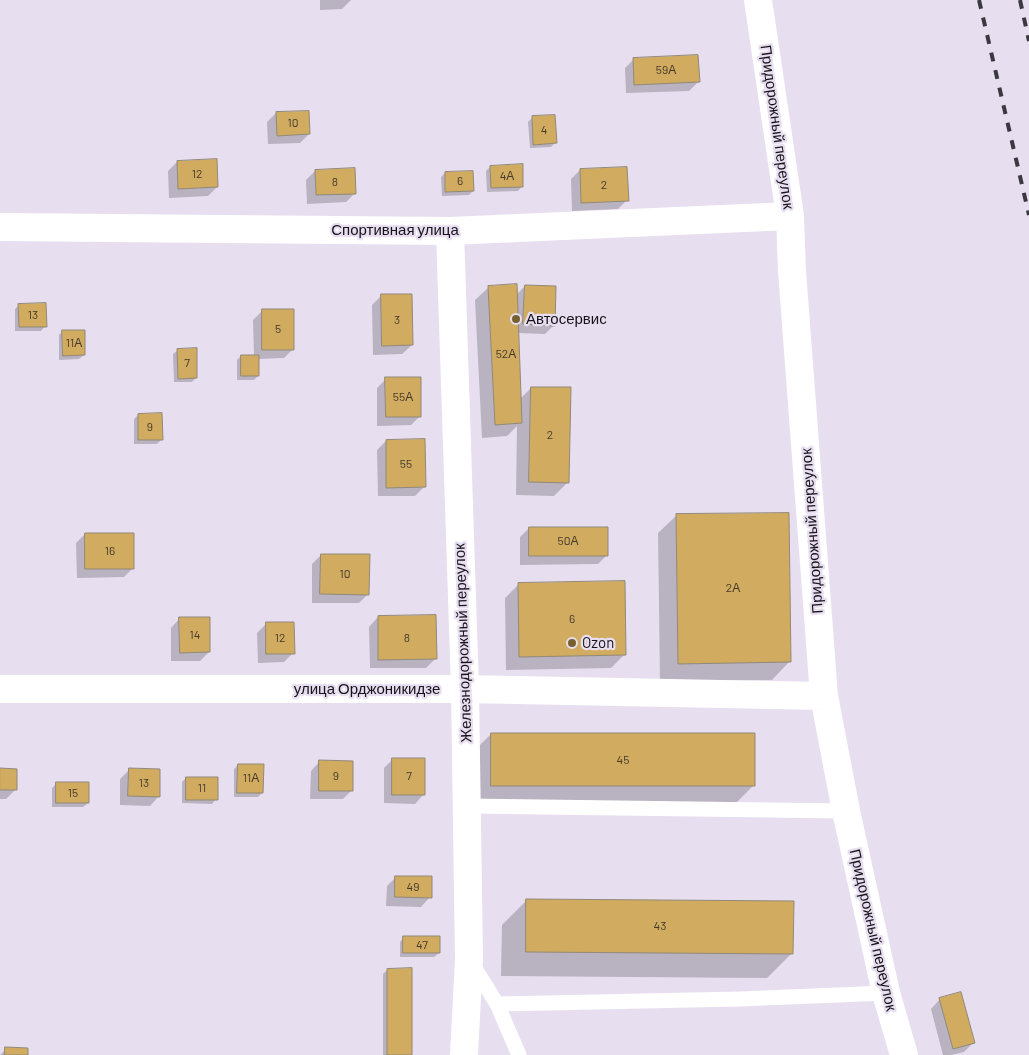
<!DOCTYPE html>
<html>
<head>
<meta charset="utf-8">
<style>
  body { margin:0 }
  canvas { display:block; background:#e7def0 }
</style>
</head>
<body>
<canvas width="1029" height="1055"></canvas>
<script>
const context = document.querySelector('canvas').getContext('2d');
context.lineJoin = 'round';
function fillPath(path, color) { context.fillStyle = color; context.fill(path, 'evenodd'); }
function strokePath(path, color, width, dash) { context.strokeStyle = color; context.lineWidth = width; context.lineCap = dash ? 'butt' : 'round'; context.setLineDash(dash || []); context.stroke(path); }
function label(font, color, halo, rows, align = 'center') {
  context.font = font + ' Barlow,sans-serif'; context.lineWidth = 4.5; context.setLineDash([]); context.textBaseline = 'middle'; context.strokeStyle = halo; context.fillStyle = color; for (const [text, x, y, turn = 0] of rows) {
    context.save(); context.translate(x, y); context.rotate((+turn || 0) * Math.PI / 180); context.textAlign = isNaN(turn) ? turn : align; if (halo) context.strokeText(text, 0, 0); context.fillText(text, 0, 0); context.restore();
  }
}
const shadow = new Path2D(`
  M320 0H351L342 9 320 10Z
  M634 59 698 82 689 91 626 93 625 68Z
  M276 113 309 134 300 143 268 144 267 122Z
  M533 117 555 143 551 147 530 148 528 122Z
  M177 162 217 187 208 196 169 198 168 171Z
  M490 167 522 186 518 191 487 192 486 171Z
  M580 170 627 200 618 209 572 211 571 179Z
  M315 171 355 193 346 202 307 204 306 180Z
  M445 173 473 191 469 195 442 196 441 177Z
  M525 286 554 325 545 334 518 333 520 399 531 388 568 482 554 496 516 495 517 426 507 436 482 438 475 300 489 287 516 295Z
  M381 296 412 345 402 354 373 355 372 305Z
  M19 305 45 326 41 331H15V309Z
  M263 310 293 349 284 358 258 359V376L254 380H237V360L241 356H254L253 320Z
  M63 331 84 355 79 359 59 360V335Z
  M178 350 196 378 192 382H174L173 354Z
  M386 379 420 416 411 425 377 426V388Z
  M138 415 161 440 157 444H134V419Z
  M386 441 424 487 415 496H378L377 450Z
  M676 516 789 662 772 680 660 681 658 533Z
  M529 528 607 555 598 564 520 565V537Z
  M85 534 133 568 124 577 77 578 76 543Z
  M321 555 368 594 359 603H312V564Z
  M519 584 625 654 611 668 506 670 505 598Z
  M378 617 436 658 426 668H370L369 627Z
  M180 618 209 652 200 661H171V628Z
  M266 624 293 653 284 662 258 663 257 633Z
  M491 734 753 786 728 811H466V759Z
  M393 759 424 794 415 804 384 803V768Z
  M320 761 352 790 343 799H310L311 771Z
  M238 765 262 793 258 797H234V769Z
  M0 770 15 790 6 799H0Z
  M129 770 159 796 150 806 120 805V779Z
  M186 778 216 799 212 804 182 803V782Z
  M57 783 88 803 83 807H52V788Z
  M396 877 430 897 421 907 386 906 387 886Z
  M527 900 792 953 767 978 501 976 502 925Z
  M404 937 439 953 434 957H400V942Z
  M387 970 410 1055H383V974Z
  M940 999 974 1042 964 1052 951 1055H943L931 1009Z
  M6 1049 26 1055H0Z`);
const building = new Path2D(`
  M698 55 700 82 634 85 633 58Z
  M309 111 310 134 277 136 276 112Z
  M555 115 557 143 533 145 532 116Z
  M217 159 218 187 178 189 177 161Z
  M523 164V187L491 188 490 166Z
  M627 167 629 201 581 203 580 169Z
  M355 168 356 194 316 195 315 170Z
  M473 171 474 191 445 192V172Z
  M517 284 522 423 495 425 488 286Z
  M525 285 556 286 555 326 523 324Z
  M381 294H412L413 345 382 346Z
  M46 303 47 327H19L18 304Z
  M262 309H294V350H262Z
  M62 330H85V355L63 356Z
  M197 348V378L178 379 177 349Z
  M241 355H259V376H241Z
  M385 377H421V417H386Z
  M531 387H571L569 483 529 482Z
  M162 413 163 440H138V414Z
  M425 439 426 487 386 488V440Z
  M789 513 791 662 678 664 676 514Z
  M529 527H608V556H529Z
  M85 533H134V569H85Z
  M321 554H370L369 595 320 594Z
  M625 581 626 655 519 657 518 583Z
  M436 615 437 659 378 660V616Z
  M179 617H210V652L180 653Z
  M266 622H294L295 654H266Z
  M491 733H755V786H491Z
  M392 758H425V795H392Z
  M319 760 353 761V791H319Z
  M238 764H264L263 793H237Z
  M0 768 17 769V790H0Z
  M129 768 160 769V797L128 796Z
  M186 777H218V800H186Z
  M56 782H89V803H56Z
  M395 876H432V898L395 897Z
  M526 899 794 901 793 954 526 952Z
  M403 936H440V953H403Z
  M412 968V1055H387V969Z
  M961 992 975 1043 953 1049 939 998Z
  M5 1047 28 1048V1055H5Z`);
const service = new Path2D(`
  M466 806 846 811
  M471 962 497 1004 519 1055
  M497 1004 740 999 886 993`);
const minor = new Path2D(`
  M758 0 790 216 792 271 824 696 846 811 886 993 904 1055
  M0 227 450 231 790 216
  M450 231 465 689 469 959 464 1055
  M0 689H465L824 696`);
const rail = new Path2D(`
  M979 0 1029 215
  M1020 0 1029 41`);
const markers = [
  [516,319,5,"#775f30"],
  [572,643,5,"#775f30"]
];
const numberNames = [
  ["59А",666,70],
  ["10",293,123],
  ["4",544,130],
  ["12",197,174],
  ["4А",507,176],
  ["6",460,181],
  ["8",335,182],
  ["2",604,185],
  ["13",33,315],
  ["3",397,320],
  ["5",278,329],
  ["11А",74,343],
  ["52А",506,354],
  ["7",187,363],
  ["55А",403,397],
  ["9",150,427],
  ["2",550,435],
  ["55",406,464],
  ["50А",568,541],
  ["16",110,551],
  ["10",345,574],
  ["2А",733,588],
  ["6",572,619],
  ["14",195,635],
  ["12",280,638],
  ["8",407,638],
  ["45",623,760],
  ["9",336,776],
  ["7",409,776],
  ["11А",251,778],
  ["13",144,783],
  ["11",202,788],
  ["15",73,793],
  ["49",413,887],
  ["43",660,926],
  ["47",422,945]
];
const streetNames = [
  ["Придорожный переулок",777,127,82],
  ["Спортивная улица",395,230],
  ["Придорожный переулок",812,531,-94],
  ["Железнодорожный переулок",463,643,-92],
  ["улица Орджоникидзе",367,689],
  ["Придорожный переулок",873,930,77]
];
const poiNames = [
  ["Автосервис",526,319],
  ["Ozon",582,643]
];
fillPath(shadow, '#0003');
fillPath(building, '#d0ab60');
strokePath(building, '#918979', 1);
strokePath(service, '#fff', 15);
strokePath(minor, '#fff', 28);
strokePath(rail, '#3c3840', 4, [9, 9]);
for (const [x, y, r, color] of markers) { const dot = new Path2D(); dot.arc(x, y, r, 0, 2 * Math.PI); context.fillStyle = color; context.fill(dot); strokePath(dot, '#e7def0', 2); }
label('12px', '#44392b', null, numberNames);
label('15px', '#161319', '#e7def0', streetNames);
label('15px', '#161319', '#e7def0', poiNames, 'left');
</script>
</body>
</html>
